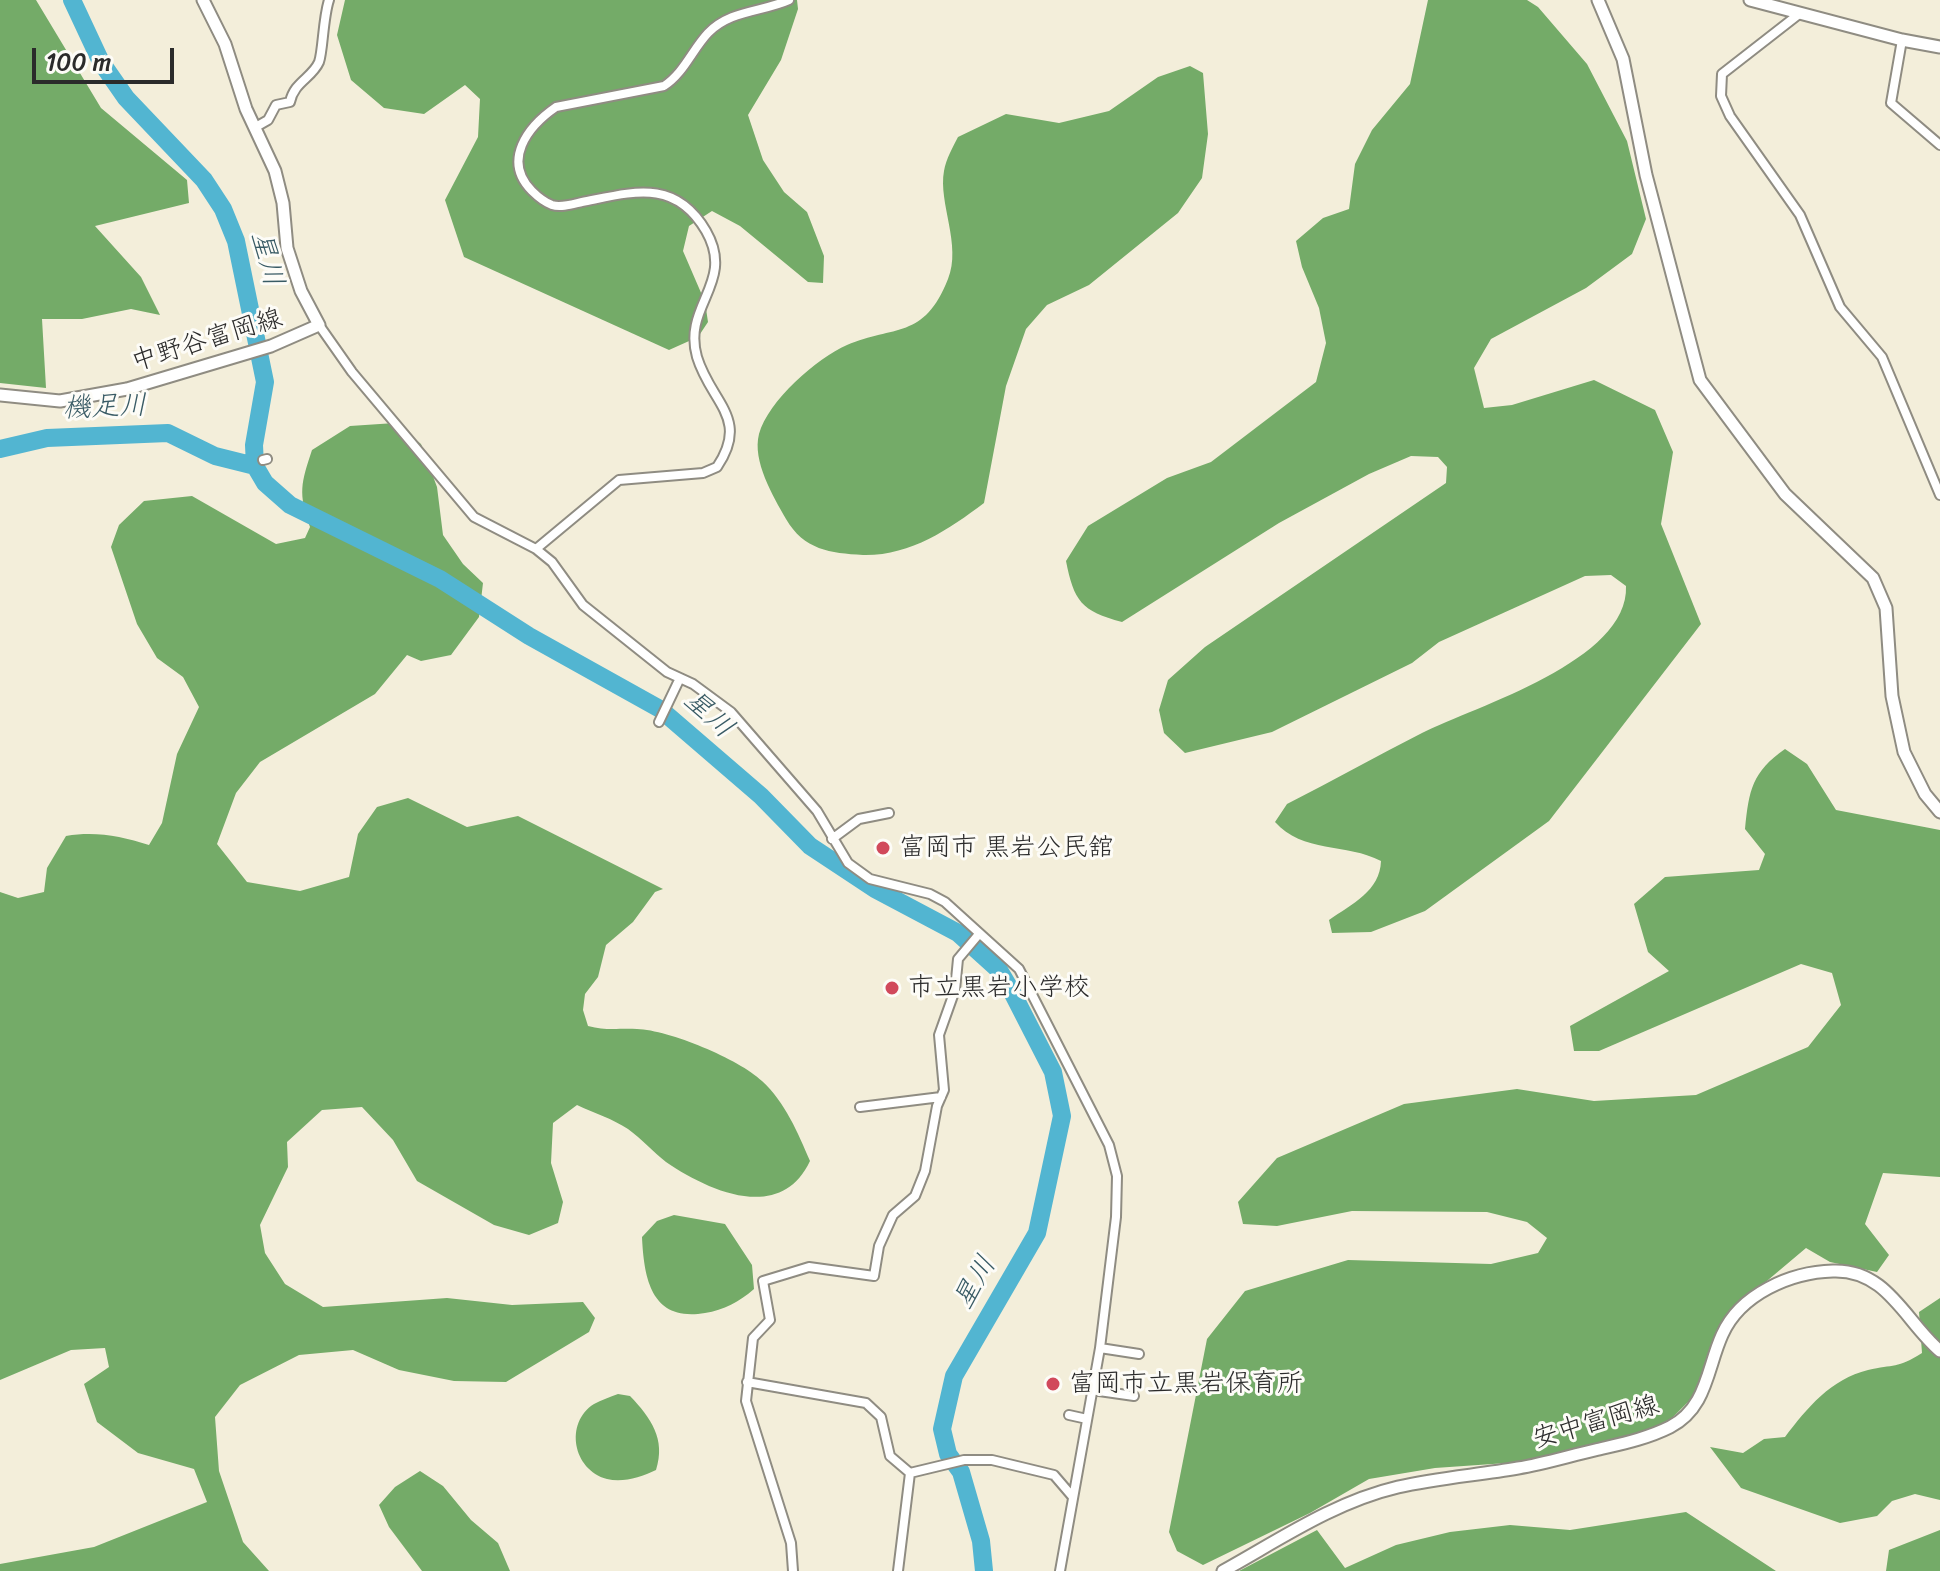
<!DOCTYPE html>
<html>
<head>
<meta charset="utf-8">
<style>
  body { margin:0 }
  #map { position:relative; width:1940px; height:1571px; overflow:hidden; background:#f3eeda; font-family:Sriracha,sans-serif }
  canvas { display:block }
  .scale { position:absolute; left:32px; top:48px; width:142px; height:36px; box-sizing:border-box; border:4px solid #2b2b2b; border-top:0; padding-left:10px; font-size:24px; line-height:28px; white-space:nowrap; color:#2b2b2b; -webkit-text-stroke:6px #fdfcf7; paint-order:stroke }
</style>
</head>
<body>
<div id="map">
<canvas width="1940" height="1571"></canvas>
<div class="scale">100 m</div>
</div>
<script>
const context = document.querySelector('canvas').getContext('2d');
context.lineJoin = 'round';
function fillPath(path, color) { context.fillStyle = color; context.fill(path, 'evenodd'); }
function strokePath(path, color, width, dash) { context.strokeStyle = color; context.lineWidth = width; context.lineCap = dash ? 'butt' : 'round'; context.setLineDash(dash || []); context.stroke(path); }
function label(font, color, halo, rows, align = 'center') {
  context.font = font + ' Sriracha,"Klee One",sans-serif'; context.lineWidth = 6; context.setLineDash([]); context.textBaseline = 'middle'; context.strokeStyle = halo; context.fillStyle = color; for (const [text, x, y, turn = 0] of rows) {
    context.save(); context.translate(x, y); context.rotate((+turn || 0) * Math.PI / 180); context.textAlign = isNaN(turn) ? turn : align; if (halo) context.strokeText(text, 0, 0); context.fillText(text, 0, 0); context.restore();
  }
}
const forest = new Path2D(`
  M0 0H36L101 108 187 180 189 203 95 226 141 277 160 315 131 309 82 319H42L46 388 0 383Z
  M345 0H797L798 9 781 60 748 115 763 160 784 192 807 212 824 256 823 283 808 282 740 226 712 211 689 226 683 251 705 302 708 322 698 337 669 350 464 257 445 200 478 137 480 99 465 85 424 114 384 108 351 80 337 35Z
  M1428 0H1527L1538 7 1587 64 1627 141 1646 219 1632 254 1586 288 1491 339 1474 368 1484 408 1512 405 1594 380 1655 410 1673 452 1661 524 1701 624 1549 821 1425 911 1371 932 1332 933 1329 920C1352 904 1380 891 1381 861 1347 843 1302 853 1275 822L1287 804C1332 781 1377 756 1422 733 1476 706 1629 661 1626 586L1611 575 1585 576 1439 642 1412 663 1272 732 1185 753 1164 733 1159 710 1168 680 1205 647 1446 483 1447 467 1438 457 1411 456 1369 474 1279 523 1122 622C1081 611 1074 601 1066 561L1088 526 1167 478 1211 462 1316 382 1326 343 1319 308 1302 267 1296 241 1323 218 1349 209 1355 164 1372 130 1410 84Z
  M1190 66 1203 73 1208 134 1202 178 1178 213 1089 285 1047 305 1026 329 1006 386 984 503C948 530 910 556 863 555 830 553 804 550 786 519 773 496 752 461 759 434 768 401 817 358 847 345 894 325 924 340 948 279 962 245 938 203 944 171 946 159 953 147 958 137L1006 114 1059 123 1109 111 1158 77Z
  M395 423 421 444 437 487 443 535 463 564 483 583 479 617 451 655 421 661 407 655 375 694 260 762 236 793 217 844 247 882 300 891 349 877 358 834 377 807 408 798 467 827 518 816 663 889 655 892 633 922 606 945 598 977 585 994 583 1010 588 1026C607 1031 618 1028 637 1029 669 1030 739 1059 762 1081 785 1102 798 1133 810 1161 781 1223 710 1192 666 1162 653 1152 642 1139 628 1129 613 1119 594 1113 577 1105L553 1123 551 1163 563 1202 558 1223 529 1235 494 1225 417 1181 393 1140 362 1107 322 1110 287 1142 288 1167 260 1225 265 1253 285 1284 323 1307 447 1298 512 1305 583 1302 595 1318 589 1332 506 1382 454 1381 399 1370 353 1350 299 1355 240 1385 215 1417 219 1471 243 1542 269 1571H0V1564L94 1547 207 1502 194 1469 138 1453 97 1422 84 1384 109 1367 105 1348 71 1350 0 1380V892L18 898 44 892 47 868 66 836C95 831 121 836 149 845L162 823 177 754 199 707 183 677 157 658 137 624 111 547 119 525 144 501 192 496 276 544 305 538 310 527C298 493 301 483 312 450L350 426Z
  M1785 749 1807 764 1836 810 1940 830V1177L1883 1173 1865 1224 1889 1255 1877 1272 1830 1262 1806 1248 1736 1307 1717 1332 1695 1395 1669 1421 1640 1433 1521 1462 1435 1468 1369 1479 1310 1513 1203 1565 1177 1551 1169 1532 1207 1339 1245 1291 1348 1260 1491 1264 1538 1253 1547 1238 1527 1222 1487 1212 1352 1211 1277 1226 1243 1224 1238 1202 1277 1158 1404 1104 1517 1089 1594 1101 1696 1095 1808 1047 1841 1005 1832 973 1801 964 1599 1051H1574L1570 1026 1669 971 1648 952 1634 904 1665 877 1759 870 1765 854 1745 829C1749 790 1752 772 1785 749Z
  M674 1215 725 1224 752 1265 754 1289C739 1302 724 1310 705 1313 652 1322 644 1280 642 1237L657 1221Z
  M1940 1298V1500L1915 1494 1892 1501 1877 1516 1840 1523 1741 1488 1710 1447 1743 1453 1764 1439 1785 1437C1807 1408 1831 1379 1868 1370 1894 1364 1897 1369 1922 1353L1919 1312Z
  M618 1394 630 1396C651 1418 666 1439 656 1470 641 1477 623 1483 607 1479 573 1470 564 1423 594 1404 601 1400 610 1397 618 1394Z
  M420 1471 443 1486 471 1520 498 1543 510 1571H422L389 1527 379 1505 395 1487Z
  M1686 1512 1776 1571H1239L1317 1530 1345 1568 1396 1545 1450 1532 1510 1525 1570 1530Z
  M1940 1530V1571H1886L1889 1550Z`);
const river = new Path2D(`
  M72 0 101 62 126 98 204 180 223 209 236 241 265 382 254 445 255 466 265 483 290 505 440 579 529 636 660 709 761 796 810 846 875 889 958 933 999 970 1012 992 1053 1072 1062 1116 1037 1233 954 1376 942 1429 948 1454 961 1472 981 1541 984 1571
  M0 449 47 438 168 433 215 456 255 466`);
const street = new Path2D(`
  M1799 14 1722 74 1721 96 1730 116 1800 215 1840 307 1882 357 1940 495
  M1902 40 1891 103 1940 145
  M254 128 268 120 276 105 290 102C294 82 312 78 319 62 323 51 323 18 329 0
  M319 325 352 372 474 517 536 549 552 562 583 605 667 672 693 684 731 712 817 811 848 863 870 879 930 894 945 902 1019 969 1109 1145 1117 1176 1116 1217 1100 1348 1060 1571
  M263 460 267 459
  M536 549 619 480 703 473 717 467C750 418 711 403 697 357 682 305 736 283 706 231 675 178 633 192 582 202 573 204 561 208 552 205 544 202 538 197 532 191 502 161 527 127 556 107L664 86C684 73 692 50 708 33 730 10 762 12 789 0
  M659 722 680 678
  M832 839 859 819 889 813
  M860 1107 941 1097
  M1100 1348 1139 1354
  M747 1382 866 1403 881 1417 890 1456 910 1473 898 1571
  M1092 1390 1134 1396
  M1069 1415 1087 1419
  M910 1473 964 1460H992L1054 1475 1072 1496
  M793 1571 791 1543 746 1401 753 1338 770 1320 763 1281 809 1267 874 1276 879 1246 893 1215 915 1196 925 1171 937 1106 944 1090 939 1035 955 990 958 959 979 934`);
const secondary = new Path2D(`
  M1598 0 1623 59 1646 175 1700 380 1785 494 1873 578 1886 608 1892 696 1904 752 1925 794 1940 812
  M1750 0 1902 40 1940 47
  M0 395 60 401 127 389 271 346 319 325 301 291 287 248 283 203 275 171 246 109 225 44 203 0
  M1223 1571C1279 1540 1334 1502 1398 1487 1437 1478 1478 1475 1518 1468 1543 1464 1569 1456 1595 1450 1620 1444 1646 1439 1670 1427 1707 1408 1707 1368 1722 1335 1740 1294 1791 1272 1833 1271 1887 1269 1905 1321 1940 1351`);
const markers = [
  [883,848,8,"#d1495b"],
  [892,988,8,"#d1495b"],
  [1053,1384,8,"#d1495b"]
];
const streetNames = [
  ["中野谷富岡線",207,341,-17],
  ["安中富岡線",1596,1423,-16]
];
const poiNames = [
  ["富岡市 黒岩公民舘",899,848],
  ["市立黒岩小学校",908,988],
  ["富岡市立黒岩保育所",1069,1384]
];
const waterNames = [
  ["星川",266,259,75],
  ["機足川",105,408,-2],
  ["星川",708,715,42],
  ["星川",976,1283,-60]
];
fillPath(forest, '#74ab68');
strokePath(river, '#52b5d1', 18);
strokePath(street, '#8f8c82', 12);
strokePath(secondary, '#8f8c82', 15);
strokePath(street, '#fff', 8);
strokePath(secondary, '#fff', 11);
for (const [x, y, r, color] of markers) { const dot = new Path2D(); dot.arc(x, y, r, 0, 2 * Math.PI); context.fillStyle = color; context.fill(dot); strokePath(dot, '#fdfcf7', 3); }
label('26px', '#2b2b2b', '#fdfcf7', streetNames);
label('26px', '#2b2b2b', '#fdfcf7', poiNames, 'left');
label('italic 28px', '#395b65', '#fdfcf7', waterNames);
</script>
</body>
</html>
